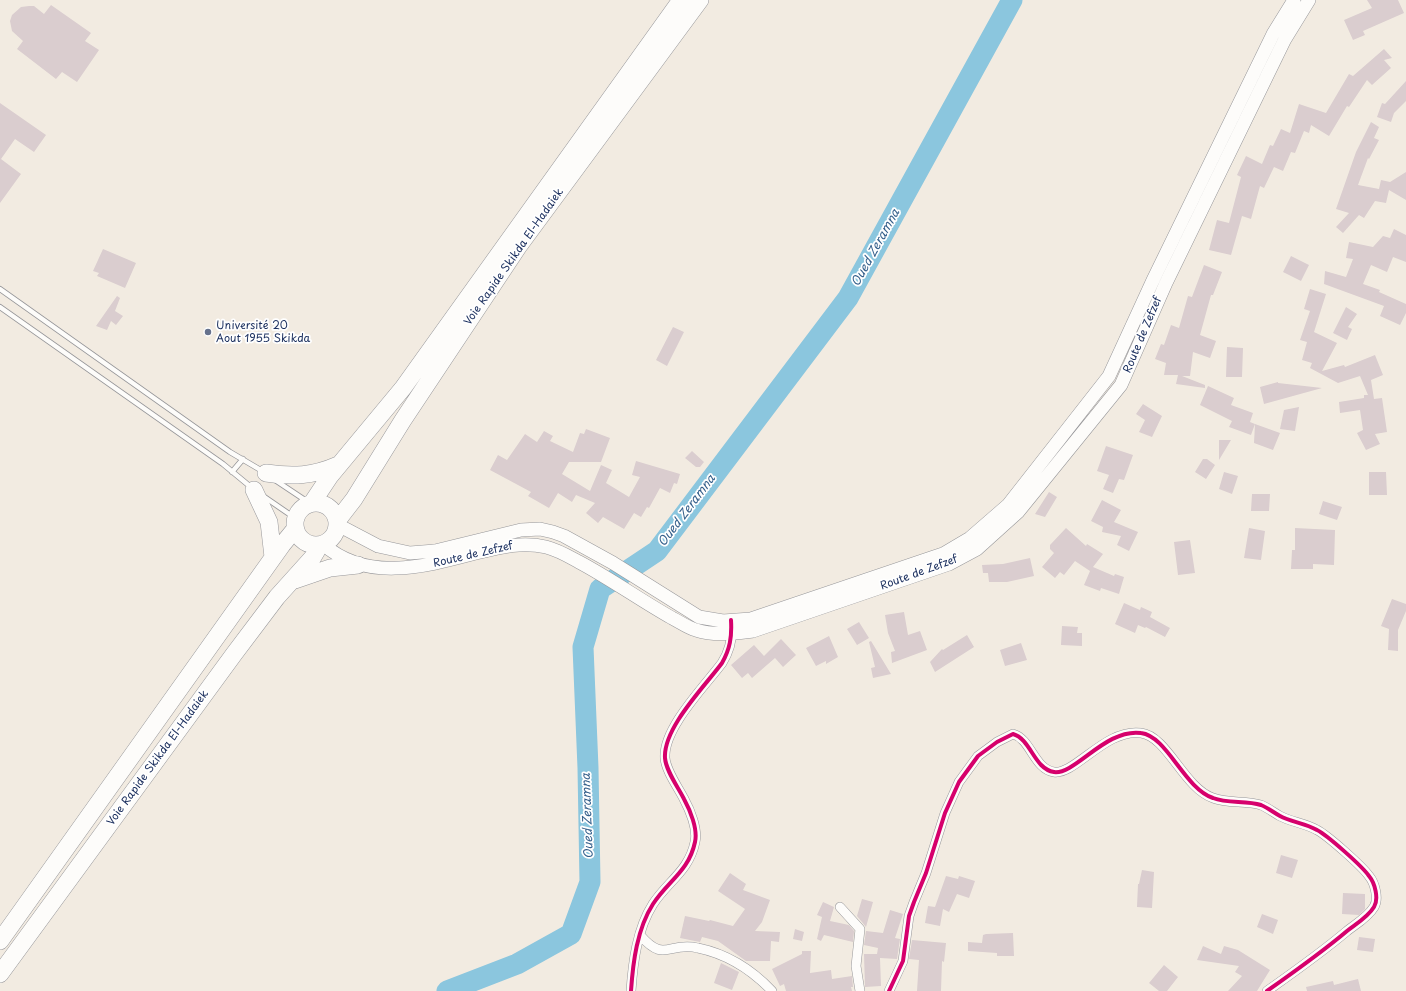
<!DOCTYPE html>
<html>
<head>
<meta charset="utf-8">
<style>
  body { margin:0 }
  canvas { display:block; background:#f2ebe1 }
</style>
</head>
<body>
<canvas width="1406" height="991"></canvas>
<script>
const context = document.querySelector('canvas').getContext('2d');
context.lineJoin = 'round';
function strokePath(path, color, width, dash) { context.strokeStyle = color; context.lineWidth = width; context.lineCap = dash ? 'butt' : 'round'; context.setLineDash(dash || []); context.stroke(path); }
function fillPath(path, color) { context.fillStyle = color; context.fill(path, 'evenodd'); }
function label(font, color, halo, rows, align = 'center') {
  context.font = font + ' "Playpen Sans",sans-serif'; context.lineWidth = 3.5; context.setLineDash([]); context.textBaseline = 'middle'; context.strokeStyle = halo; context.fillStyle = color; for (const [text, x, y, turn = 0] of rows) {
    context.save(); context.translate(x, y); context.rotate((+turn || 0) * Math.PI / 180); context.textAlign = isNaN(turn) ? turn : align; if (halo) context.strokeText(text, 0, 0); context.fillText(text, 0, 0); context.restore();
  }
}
const river = new Path2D(`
  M447 991 517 964 571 934 590 882 588 768 583 647 600 589 657 551 848 298 1012 0`);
const building = new Path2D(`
  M1367 0H1398L1404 13 1363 31 1365 35 1353 40 1344 20 1372 8Z
  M51 5 91 33 85 41 99 50 77 82 62 72 56 79 17 49 23 41 12 31 10 21 12 15 21 7 29 6H34L44 14Z
  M1384 49 1392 58 1384 60 1391 68 1372 85 1367 80 1349 107 1347 106 1329 136 1311 125 1309 133 1304 131 1295 153 1291 152 1283 171 1274 167 1264 188 1260 186 1251 219 1242 216 1231 255 1209 250 1217 220 1229 223 1241 177 1237 175 1246 156 1262 164 1270 145 1273 146 1281 129 1290 133 1299 104 1326 113 1349 74 1353 76Z
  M1406 81V101L1394 113 1391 122 1377 117 1382 103 1385 104Z
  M0 103 46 135 34 152 15 139 1 159 21 174 0 203Z
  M1371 122 1379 127 1374 138 1379 140 1369 159 1368 158 1358 185 1379 189 1381 180 1390 182 1406 172V200L1389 190 1386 203 1375 201 1364 218 1359 215 1343 233 1336 227 1349 213 1336 209 1356 152Z
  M1394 229 1406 235V262L1393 257 1387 272 1371 265 1363 284 1380 290 1379 292 1406 304V313L1400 325 1380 316 1384 306 1324 284 1325 271 1346 277 1353 259 1346 258 1349 242 1373 247 1383 236 1390 238Z
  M103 249 136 263 125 288 97 276 99 273 93 271Z
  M1291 256 1309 265 1301 281 1283 272Z
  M1204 265 1222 272 1213 295H1211L1200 335 1216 341 1210 358 1193 352 1190 376H1182L1205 385V388L1176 384 1178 375H1164L1166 363 1155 359 1161 344 1164 345 1171 325 1179 328 1188 296 1192 297Z
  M1310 289 1326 294 1314 332 1337 343 1322 371 1344 365 1345 367 1375 355 1383 375 1371 380 1374 399 1382 398 1387 432 1375 434 1380 444 1366 450 1357 433 1363 430 1360 410 1340 413 1339 402 1364 398V395H1368L1360 376 1338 383 1310 368 1312 363 1302 360 1307 342 1300 340 1310 311 1304 309Z
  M117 296 120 298 115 311 123 316 116 325 111 321 107 330 96 326Z
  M1346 307 1357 314 1348 327 1352 329 1347 340 1333 333Z
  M673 327 684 332 667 366 656 360Z
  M1227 347 1243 348 1242 377H1226Z
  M1278 382V383L1322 388 1264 404 1260 387Z
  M1208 386 1234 398 1231 405 1253 413 1250 422 1255 424 1251 435 1229 427 1232 421 1200 405Z
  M1143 404 1162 416 1152 437 1139 432 1145 420 1136 414Z
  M1299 407 1295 431 1280 429 1284 410Z
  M1255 424 1280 433 1273 450 1254 443Z
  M586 429 610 438 601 462H569L562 474 590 491 601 465 612 470 606 483 629 497 640 477 632 475 636 461 680 474 677 484 674 483 670 493 660 488 649 508 647 507 641 517 634 513 624 529 603 517 598 523 586 513 595 503 576 495 572 502 558 493 549 508 528 496 531 492 490 470 498 455 507 460 525 434 537 442 544 431 553 436 550 441 573 452 580 433 584 434Z
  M1219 440H1231L1219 460Z
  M1106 446 1133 455 1124 480 1119 479 1113 493 1103 489 1109 475 1097 471Z
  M692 451 704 462 700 467H696L685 458Z
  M1203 459H1207L1215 465 1206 479 1195 472Z
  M1224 472 1238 476 1232 494 1219 489Z
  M1369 472H1386L1387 495H1369Z
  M1049 492 1057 497 1045 517 1035 514Z
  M1252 494H1270L1269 511H1251Z
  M1102 500 1121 510 1114 522 1138 532 1129 551 1117 545 1121 536 1102 532 1103 527 1091 521Z
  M1323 501 1342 507 1337 520 1319 514Z
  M1066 528 1086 546 1087 544 1103 554 1093 567 1114 576 1115 574 1124 577 1119 594 1101 588 1100 591 1084 585 1090 571 1075 561 1064 575 1060 572 1055 578 1042 567 1054 553 1050 549V545Z
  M1249 528 1265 531 1261 560 1244 558Z
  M1295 528 1335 530 1334 565 1313 564V569H1291L1292 550H1295Z
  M1190 540 1195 573 1178 575 1174 542Z
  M1030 558 1034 576 1007 582H989L988 573H983L982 565 1003 564Z
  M1392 599 1406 604V611L1398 630V651L1388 650 1389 629 1381 626Z
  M1124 603 1140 610 1141 607 1152 612 1150 617 1170 628 1165 637 1146 627 1145 628 1138 625 1135 633 1115 624Z
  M904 612 908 635 920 631 927 650 892 663 891 652 895 651 888 633 885 615Z
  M859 622 869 638 857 645 847 629Z
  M1062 626 1078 627 1077 633H1082V646L1061 645Z
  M967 635 974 647 935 672 930 662 942 649 943 650Z
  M829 636 838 657 826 664V661L816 666 806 648Z
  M781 639 796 655 783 667 775 658 752 678 748 673 742 678 731 665 754 645 764 656Z
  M871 641 891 674 873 678 871 668 875 667 869 642Z
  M1021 643 1027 660 1005 666 1000 650Z
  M1281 855 1298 860 1292 878 1276 873Z
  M1142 870 1154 872 1152 908 1137 907 1138 884H1139Z
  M730 873 746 884 743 890 770 900 762 922 755 931 780 932 779 942 771 941 770 961H746L718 941 702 937 700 942 680 938 685 916 709 921 710 920 733 926 745 909 718 891Z
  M946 876 958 879 959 876 975 881 969 898 957 894 949 912 943 909 940 926 925 923 928 906 935 907Z
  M1343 893 1365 894V909L1359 915 1342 914Z
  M862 899 873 902 866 927 857 916Z
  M823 902 834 907 830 921 849 925 854 931 853 942 824 935 821 941 817 939 822 917 817 915Z
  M890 910 903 914 895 938 900 939 897 959 880 958 881 986 865 987 864 954H877L878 948 864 945 866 931 883 933Z
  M1262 914 1278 920 1273 934 1257 927Z
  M795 929 804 932 802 941 793 939Z
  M1013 933 1014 956H997V953L968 951V942L982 943 983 935 986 934Z
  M1359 937 1375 939 1373 952 1357 950Z
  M912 940 946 943 944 962 942 961 941 991H917L919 960 909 959Z
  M1203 946 1221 954 1224 946 1238 950 1270 970 1257 991H1228L1242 976 1235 972 1239 966 1197 960Z
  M802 951H811L810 973 831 970 832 979 852 976 853 987H851L852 991H786L784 984 780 986 772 969 802 954Z
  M721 963 739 972 732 990 714 983Z
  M1164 965 1178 977 1167 991H1159L1149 983Z
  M1358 979 1361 991H1307L1306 987 1333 981 1334 985Z`);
const lane = new Path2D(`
  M0 289 230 452 264 472
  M0 307 223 464 252 488
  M232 472 243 459
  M275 480 308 502
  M263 496 295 518`);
const street = new Path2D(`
  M840 907 860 929 856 966 860 991
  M640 935C665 964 668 941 698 948 727 954 752 970 772 991
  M631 991C633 962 637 929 653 904 668 881 689 871 695 842 698 829 690 810 684 799 678 787 666 771 665 758 663 728 705 686 722 663 729 652 732 641 732 628
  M889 991 903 961 909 916 914 902 926 873 945 813 959 782 978 756 997 742 1013 734C1031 739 1034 769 1054 772 1075 775 1106 728 1141 733 1167 736 1184 788 1213 798 1228 804 1246 800 1261 805 1268 808 1273 812 1280 816 1291 822 1305 823 1317 830 1327 835 1362 866 1369 876 1375 883 1379 899 1374 907 1368 917 1356 924 1347 931 1321 953 1294 972 1267 991`);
const secondary = new Path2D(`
  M338 525 378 546 410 553 435 551 521 530 540 529 553 532 564 536 613 563 699 617 723 621 751 619 943 554 970 538 1008 505 1109 376 1154 278 1273 34 1294 0
  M323 544C365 582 423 567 472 554 497 548 520 541 546 547 558 550 568 556 579 562 611 579 640 600 672 618 680 622 688 628 696 630 714 636 735 633 753 631L949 564 977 549 1018 512 1121 385 1166 283 1285 39 1309 0`);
const highway = new Path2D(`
  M266 473C293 477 313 476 338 465
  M254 490 269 522 273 557
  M295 524a21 21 0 1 1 42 0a21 21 0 1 1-42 0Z
  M312 503 330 476 403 388 681 0
  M337 521 354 499 403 420 518 247 700 0
  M295 580 330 568 358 565
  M0 941 282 545 295 529
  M0 974 234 654 277 597 313 557 320 545`);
const cycleway = new Path2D(`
  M631 991C633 962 637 929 653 904 668 881 689 871 695 842 698 829 690 810 684 799 678 787 666 771 665 758 663 728 705 686 722 663 730 649 732 637 731 620
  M889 991 903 961 909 916 914 902 926 873 945 813 959 782 978 756 997 742 1013 734C1031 739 1034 769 1054 772 1075 775 1106 728 1141 733 1167 736 1184 788 1213 798 1228 804 1246 800 1261 805 1268 808 1273 812 1280 816 1291 822 1305 823 1317 830 1327 835 1362 866 1369 876 1375 883 1379 899 1374 907 1368 917 1356 924 1347 931 1321 953 1294 972 1267 991`);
const markers = [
  [208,332,4,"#66718c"]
];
const streetNames = [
  ["Voie Rapide Skikda El-Hadaiek",514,257,-55],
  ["Route de Zefzef",1143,335,-67],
  ["Route de Zefzef",473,555,-13],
  ["Route de Zefzef",919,573,-20],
  ["Voie Rapide Skikda El-Hadaiek",158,758,-54]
];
const poiNames = [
  ["Université 20",216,326],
  ["Aout 1955 Skikda",216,339]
];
const waterNames = [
  ["Oued Zeramna",876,248,-61],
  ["Oued Zeramna",687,511,-53],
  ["Oued Zeramna",588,816,-92]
];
strokePath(river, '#8bc6de', 21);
fillPath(building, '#dacdcf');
strokePath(lane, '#97979a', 6);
strokePath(street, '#97979a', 10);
strokePath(secondary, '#97979a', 14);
strokePath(highway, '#97979a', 18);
strokePath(lane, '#fdfcfa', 4.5);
strokePath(street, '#fdfcfa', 9);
strokePath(secondary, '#fdfcfa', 13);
strokePath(highway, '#fdfcfa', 17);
strokePath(cycleway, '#d6006c', 4);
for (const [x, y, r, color] of markers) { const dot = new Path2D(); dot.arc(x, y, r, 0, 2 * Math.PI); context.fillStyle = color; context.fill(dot); strokePath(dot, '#fff', 1.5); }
label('11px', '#1b2f5e', '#fff', streetNames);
label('11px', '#1b2f5e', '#fff', poiNames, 'left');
label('italic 12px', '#335e8a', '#fff', waterNames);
</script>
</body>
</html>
